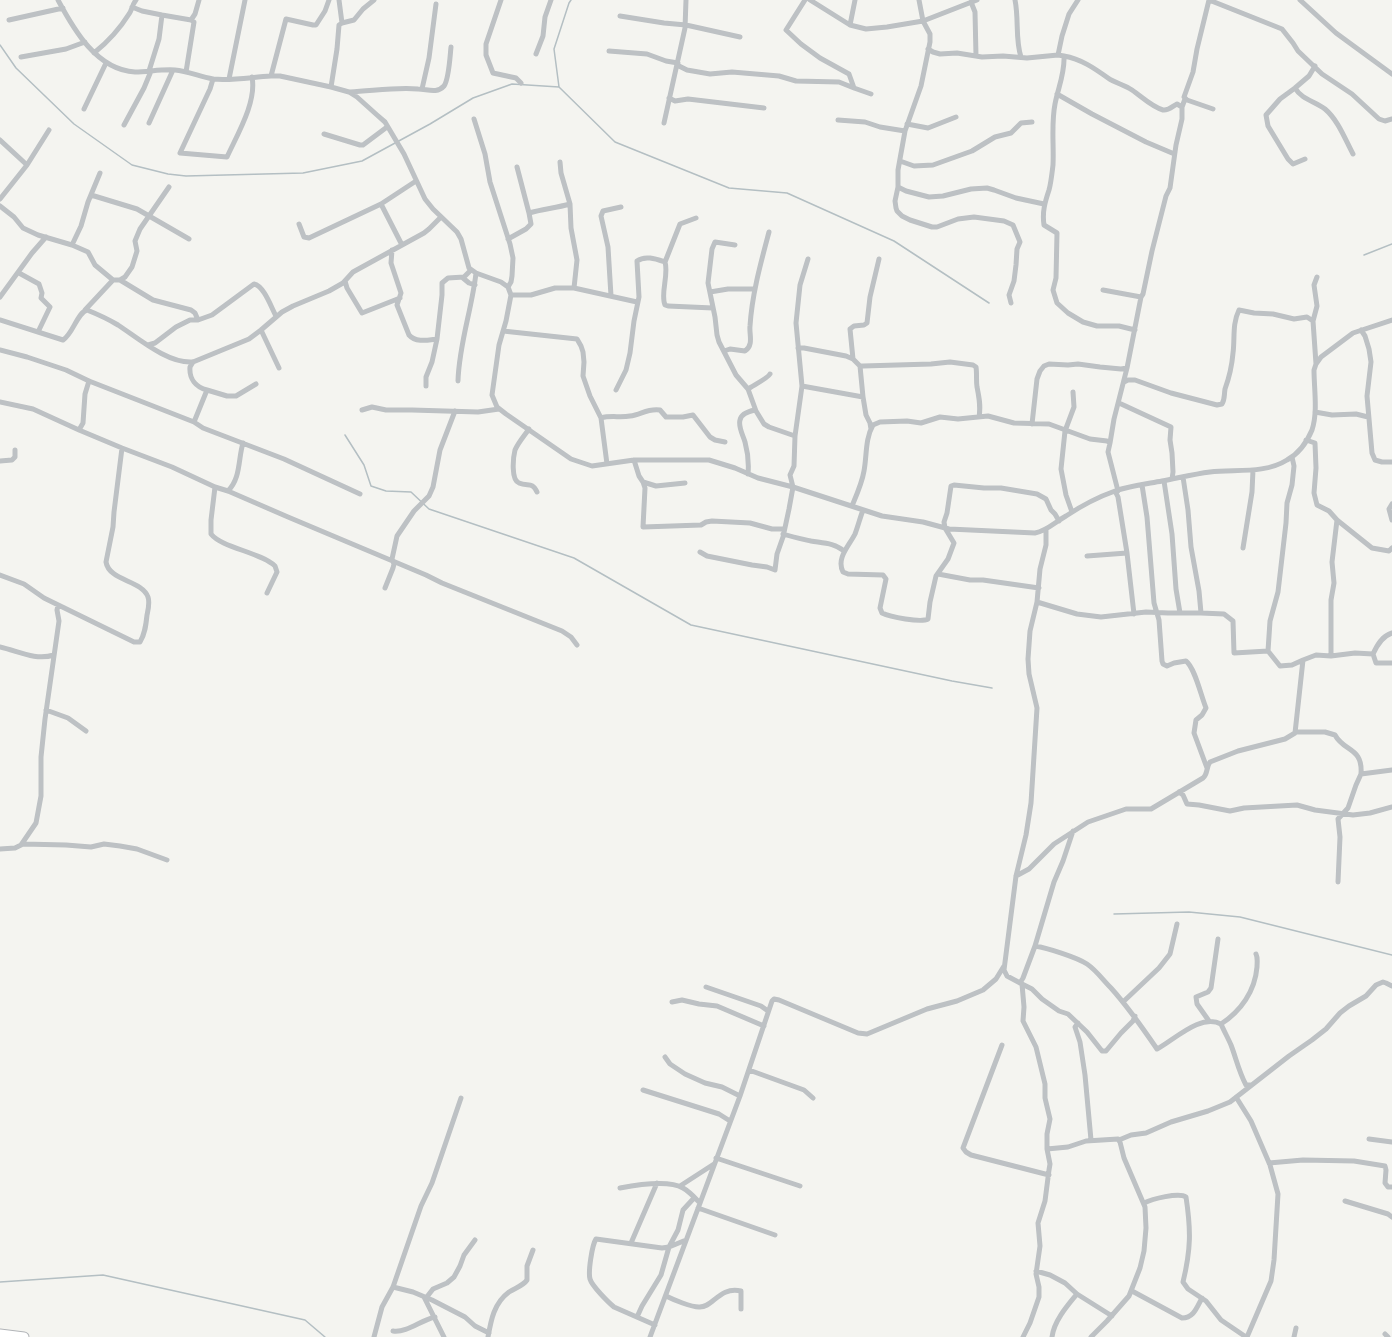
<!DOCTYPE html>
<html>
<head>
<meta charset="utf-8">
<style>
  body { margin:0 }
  canvas { display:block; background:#f4f4f0 }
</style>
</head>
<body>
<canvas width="1392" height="1337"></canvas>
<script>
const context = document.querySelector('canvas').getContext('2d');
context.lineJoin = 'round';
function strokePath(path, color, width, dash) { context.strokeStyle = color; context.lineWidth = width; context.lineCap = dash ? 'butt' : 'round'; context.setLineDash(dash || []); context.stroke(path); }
const stream = new Path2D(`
  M0 45 16 68 74 124 132 165 168 174 186 176 303 173 362 161 430 124 473 98 512 84 559 87 615 142 729 188 787 193 894 241 989 303
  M559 87 554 49 569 3 571 0
  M1364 255 1392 244
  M345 435 364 465 371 486 386 491 411 492 429 509 574 558 691 625 952 681 992 688
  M1114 914 1189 912 1240 917 1392 955
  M0 1282 103 1275 305 1320 325 1337`);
const street = new Path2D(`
  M58 0C74 30 97 70 135 72 148 72 161 69 175 70 188 71 200 77 213 79 232 81 252 77 271 76H280L331 87 349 92 357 97 377 115 385 122 404 154 425 199 433 209 457 232 461 239 469 268 476 273 501 282 508 287 511 295 506 321 499 345 492 395 497 407 506 414 571 459 592 466 634 460H709L735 468 758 478 793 487 882 516 923 522 949 529 1035 533C1047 531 1055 522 1066 516 1081 506 1098 497 1115 491 1130 486 1146 484 1162 481 1178 478 1194 474 1210 472 1235 469 1265 474 1287 460 1298 454 1307 442 1312 430 1318 412 1314 389 1314 370L1316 364 1321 357 1353 333 1392 320
  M501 0 486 44V55L493 73 516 78 521 83
  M805 0 786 30 801 44 820 58 849 74 854 88 871 94
  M810 0 850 25 866 29 887 27 923 21 977 0
  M919 0 923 21 930 34V42L921 86 905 131 898 170V187L895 201 896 208 897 211 902 216 910 220 932 227H937L958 219 974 217 1004 221 1013 225 1020 242 1017 249 1016 265 1014 281 1009 295 1011 303
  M1015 0C1019 19 1015 39 1021 57
  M1209 0 1282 29 1293 43 1298 51 1322 74 1352 94 1379 119 1385 121 1392 119
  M1209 0 1197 49 1193 72 1184 97 1187 100 1213 109
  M1300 0 1336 33 1392 74
  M971 2 975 12 976 56
  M132 7 142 11 162 15 191 20 194 22 186 72
  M620 16 664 23 686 25 740 37
  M9 20 63 8
  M191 20 195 14 199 0
  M342 23 354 20 363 9 374 0
  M850 25 855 0
  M928 49 933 52 940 54 957 53 982 57 1003 56 1027 58 1058 55 1064 56C1065 73 1058 88 1055 104 1051 124 1054 145 1053 165 1052 173 1051 183 1049 190 1045 202 1042 212 1044 225L1057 233 1056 278 1053 290 1057 303 1068 313 1083 322 1097 326H1119L1135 330
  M609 51 647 54 666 61 678 63
  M94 53C109 41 119 30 129 14 132 10 132 5 136 0
  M536 54 543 36 545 17 551 0
  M1058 55 1062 36 1069 14 1078 0
  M1064 56C1081 59 1094 68 1108 78 1115 83 1125 85 1132 90 1142 97 1152 107 1163 110 1168 111 1173 106 1177 104L1182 107
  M21 57 66 49 85 42
  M677 65 687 70 710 74 732 72 779 76 796 81 839 82 854 88
  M149 71 159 39 162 15
  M271 76 286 19 313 25H316L325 11 329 0
  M213 79 210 89 180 153 227 157C237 135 257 102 252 77
  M229 79 245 0
  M331 87 337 49 339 25 342 23 339 0
  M1295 88C1302 100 1315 101 1325 109 1338 120 1345 139 1353 154
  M422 89 429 58 436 4
  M350 92C373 91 395 87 418 89 427 89 437 94 444 86 449 79 450 56 451 47
  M1057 94 1092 114 1146 142 1172 153 1175 152
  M669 98 675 101 688 99 764 108
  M84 109 106 63
  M474 119 485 154 490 182 510 244 513 258 512 276 511 282 508 287
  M838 120 865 122 880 127 905 131
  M149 123 173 70
  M664 123 685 28 686 0
  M907 124 928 128 956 117
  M124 125 144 88 151 71
  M324 134 360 145H363L387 127
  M0 140 27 165
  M1305 159 1293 164 1288 159 1268 126 1266 115 1280 99 1295 88 1309 76 1315 66
  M900 161 914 166 933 165 972 151 995 137 1011 133 1021 123 1032 122
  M517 167 529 213
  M898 187 906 191 929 197 943 196 971 189 987 188 994 190 1016 198 1044 204
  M91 195 137 209 189 239
  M0 199 27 165 49 130
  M381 204 402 245
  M570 204 571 228 577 260 574 288
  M0 206 14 217 23 228 38 235 72 245 88 252 95 265 113 280
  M696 218 680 224 665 262C669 275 660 294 665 305L668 306 713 308
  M299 224 304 237 309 238 381 204 416 181
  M508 239 526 229 531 224 529 213C543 209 556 208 570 204L561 173 560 162
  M72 245 81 226 88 202 100 173
  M735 245 715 242 712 249 708 283 715 317 717 335 719 342 736 375 748 389 756 411 764 424 769 427 795 436
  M392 250 391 263 401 293 397 305 409 335C416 343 428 340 437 339
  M19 273 39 284 42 293 41 298 50 307 38 332
  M463 278 469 283 475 285
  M120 280 153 300 191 310 195 313 198 320
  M345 281 347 288 362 313 400 298
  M1103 290 1141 297 1127 368 1114 419 1110 443
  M710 292 728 289H755
  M511 295H531L555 288H574L637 302
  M611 296 608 247 601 216 603 211 621 207
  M0 297 32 253 46 237
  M1141 297 1143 294 1152 251 1166 196 1170 188 1176 145 1182 119V107L1185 99
  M85 310 113 280H120L125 277 132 267 137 251 135 241 140 229 169 187
  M0 320 63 340C73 334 77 313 87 310 97 314 108 319 118 325 138 338 168 364 193 362L249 339 261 330 282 312 293 306 329 291 343 283 353 272 424 233 429 229 441 217
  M261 330 279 368
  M1361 330 1365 336 1369 349 1371 362 1367 396 1372 453 1375 460 1382 462H1392
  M503 331 577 339 581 346 583 352 584 362 583 376 590 396 601 418 607 464
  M148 345 155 343 176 327 190 320H198L212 315 254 284C264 286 271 307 276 316
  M798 348H804L846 356 853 359 860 366H863L931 364 950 362 973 365 976 367C977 373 976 380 977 387 979 397 981 406 979 417
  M0 350 27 357 66 370 89 381 194 422 203 428 284 459 360 494
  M724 351 730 349 745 351C754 345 749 334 750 326 752 294 761 262 769 232
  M853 359 850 329 854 326 864 325 867 323 870 297 879 259
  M193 362 190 367C189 379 196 387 207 390L194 422
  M1316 364 1313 321 1317 306 1314 285 1317 277
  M458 381C459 344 472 309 476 273
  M1124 382 1128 380H1135L1171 393 1217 405 1222 404C1225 399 1224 395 1225 389 1229 378 1232 365 1233 353 1235 339 1232 324 1239 310L1254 313 1273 314 1294 319 1307 317 1313 321
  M426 386V377L432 362 437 339 442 295V283L448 278 464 277 471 270
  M802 386 863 397 860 366
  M748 389C754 385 768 378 770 374
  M207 390 227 396H236L256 384
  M616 390 626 370 630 353 634 321 639 297 637 261C645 255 656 259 665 262
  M863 397 866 415 870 423 871 429
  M0 402 33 409 79 430 122 448 172 467 215 487 228 491 288 517 426 575 442 583 562 631 571 637 577 645
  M1119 403 1171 427 1170 440 1172 453 1173 472 1172 479
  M362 410 372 407 386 410H412L478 412 499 409
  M1315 412 1332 415 1356 414 1368 417
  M601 418C611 415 620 418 630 416 641 415 647 408 660 410L666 417H683L693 415 710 437 715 440 725 442
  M1032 424 1037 379 1040 371 1044 366 1049 364 1068 365 1078 364 1100 367 1121 369 1127 368
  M529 429C524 436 518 443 515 450 513 458 511 480 519 483 528 487 532 481 537 492
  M79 430 83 423 85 394 89 381
  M1292 457 1294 466 1292 485 1287 503 1286 523 1278 592 1270 621 1268 651 1280 666 1292 665 1303 660
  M634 460 639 476 643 482 645 488 643 527 701 525 706 522 712 521 750 523 772 529H784
  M0 461 12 460 15 457V450
  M748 474C749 463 748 453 745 442 743 435 738 427 740 420 741 414 750 411 755 410
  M1164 481 1172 534 1176 589 1180 613
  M643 482 656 486 685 483
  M1142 485 1147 517 1154 603 1159 620 1162 661 1163 664 1167 666 1174 663 1186 661C1195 668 1201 696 1206 708L1202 715 1196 720 1194 733 1207 768
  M215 487 211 520V534C222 548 260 552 275 566L277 572 267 593
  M228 491C241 478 238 459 243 443
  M1115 491 1118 497 1127 553 1134 614
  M1392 504 1389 509 1392 520
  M852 506C857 494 862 483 864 471 867 455 865 439 873 425L880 422 907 421 921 423 940 417 958 419 988 416 1014 423 1049 424 1090 439 1107 441 1110 443 1108 452 1118 491
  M863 510C860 518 858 526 855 534 849 546 836 558 843 572L848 574 883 575 886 579 880 608 882 613C890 617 921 623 928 619L930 602 936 576 948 559 954 543 945 528 944 522 947 513 951 486 954 485 984 488H1001L1037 494 1046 499 1051 510 1055 514 1059 521
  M1072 512 1066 495 1061 469 1065 431 1074 407 1073 392
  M1337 520 1372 548 1389 551 1392 548
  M1046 530V545L1040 569 1037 602 1030 631 1028 659 1029 674 1037 708 1031 803 1026 835 1016 876 1004 970 1007 976 1022 984 1024 1007 1023 1021 1036 1047 1045 1084V1098L1050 1119 1047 1134V1149L1068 1147 1086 1141 1118 1139 1120 1142 1124 1158 1145 1207 1146 1228 1144 1251 1140 1268 1129 1296 1107 1321 1091 1337
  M783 534C792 537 802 539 811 541 823 543 835 543 844 551
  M1243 548 1252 492 1253 470
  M700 552 707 556 752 565 767 567 775 570 777 554 783 537 789 509 793 487 790 475 794 466 795 436 802 386 796 323 800 285 808 259
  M1087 556 1127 553
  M938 574 970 580H983L1039 588
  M0 575 24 584 44 598 134 642H140C145 634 146 625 147 615 148 610 150 603 148 597 142 580 109 581 106 562L113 527 114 512 122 448
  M385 588 393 568 394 564 392 559 397 536 414 511 429 496 433 487 440 450 455 411
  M1037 602 1077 614 1101 617 1146 612 1168 613H1201L1199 591 1191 547 1188 510 1183 477
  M1201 613 1224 614 1233 621 1234 653 1268 651
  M0 647C18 651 35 661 54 655
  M1373 654 1376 663H1392
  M1331 656 1355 653 1373 654C1377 645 1382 636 1392 633
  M46 710 68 718 86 731
  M1296 732H1325L1335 735C1344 752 1363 747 1361 774
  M1179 792 1183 795 1187 804 1199 805 1230 811 1244 808 1297 805 1315 810 1353 815 1370 813 1392 807
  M23 844 66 845 91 847 104 844 120 846 137 849 167 860
  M0 849 15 848 21 845 36 823 41 796V757L45 719 59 621 57 610 58 605
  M1016 876 1029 869 1054 844 1088 822 1126 809H1151L1203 778C1208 774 1206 767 1210 762L1238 751 1285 739 1295 733 1303 660 1316 655 1331 656V600L1334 583 1332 562 1337 520 1329 511 1317 505 1314 493 1316 468 1315 443 1306 440
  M1338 882 1340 837 1338 819 1348 808 1356 785 1361 774 1392 770
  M1035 946 1054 882 1063 861 1073 831
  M1020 983 1023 978 1035 946C1047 948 1076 957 1087 964 1096 970 1103 980 1111 988 1129 1008 1142 1027 1157 1049 1174 1040 1201 1013 1221 1024 1224 1031 1228 1038 1231 1045 1236 1058 1239 1072 1246 1085H1251
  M1022 984 1032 989 1042 999 1059 1011 1068 1014 1087 1032 1102 1051H1106L1121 1033 1133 1021 1135 1016
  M706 987 761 1006 768 1011
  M1124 1001 1159 968 1170 954 1177 924
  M672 1002 682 1000 699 1004 717 1006 764 1026
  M1209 1021 1197 1004 1196 997 1208 992 1211 988 1218 939
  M1078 1023 1075 1027 1080 1042 1085 1075 1091 1140
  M1221 1024C1241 1011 1255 991 1257 967 1257 962 1258 958 1256 954
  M1002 1045 963 1148 966 1152 971 1155 1049 1175
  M665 1057 670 1064 685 1074 705 1083 722 1087 740 1096
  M749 1070 804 1090 813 1098
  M643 1090 719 1114 730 1121
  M1236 1097 1251 1121 1270 1165 1278 1194 1274 1260 1271 1281 1247 1337
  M1369 1139 1392 1142
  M1119 1140 1131 1135 1146 1133 1171 1122 1208 1111 1230 1102 1289 1056 1312 1040 1326 1029 1340 1013 1349 1006 1366 996 1376 985 1383 982 1386 983 1392 986
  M716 1158 800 1186
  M1269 1163 1303 1160 1354 1161 1385 1166 1386 1170 1385 1183 1388 1187H1392
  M680 1186 714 1164
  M620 1188C636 1185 669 1180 683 1188 690 1192 695 1198 700 1203
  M1345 1201 1388 1214 1392 1217
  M1144 1203C1152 1199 1179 1192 1186 1197 1191 1230 1191 1249 1183 1282L1188 1289 1206 1301 1221 1320 1246 1337
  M698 1208 775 1235
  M631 1243 657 1183
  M1036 1271 1050 1275 1065 1283 1077 1294 1112 1316
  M393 1287 413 1292 432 1300 465 1317 475 1326 489 1333
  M1132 1291 1182 1318C1194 1318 1197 1307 1202 1298
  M666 1296C674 1300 691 1307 699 1307 713 1308 719 1286 741 1291V1309
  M424 1297 444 1337
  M426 1298 433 1289 447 1283 454 1277 460 1266 464 1255 475 1240
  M637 1317 642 1306 661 1275 669 1247 678 1230 683 1210 694 1198
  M655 1325 614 1307C608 1302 592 1286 590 1279 588 1272 592 1245 596 1239L662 1248 669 1247 686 1240
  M393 1331C407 1333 421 1320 435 1317
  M1385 1334 1388 1337
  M374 1337 382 1307 393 1287 421 1206 432 1183 461 1098
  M488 1337C491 1320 494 1303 509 1292 515 1288 523 1286 527 1280V1266L533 1250
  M650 1337 740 1096 772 1001 774 999 779 1000 858 1033 867 1034 927 1009 957 1001 983 990 996 979 1004 966
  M1023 1337 1030 1323 1039 1297V1287L1036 1274 1040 1246 1038 1223 1045 1201 1049 1170 1050 1164 1047 1149
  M1052 1337C1054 1321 1067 1306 1077 1294
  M1294 1337 1296 1328`);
const highway = new Path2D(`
  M0 1334 24 1337`);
strokePath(stream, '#b4bfc3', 1.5);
strokePath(highway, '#b2b5b8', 11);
strokePath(street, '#bdc1c4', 5);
strokePath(highway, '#fff', 9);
</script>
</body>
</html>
